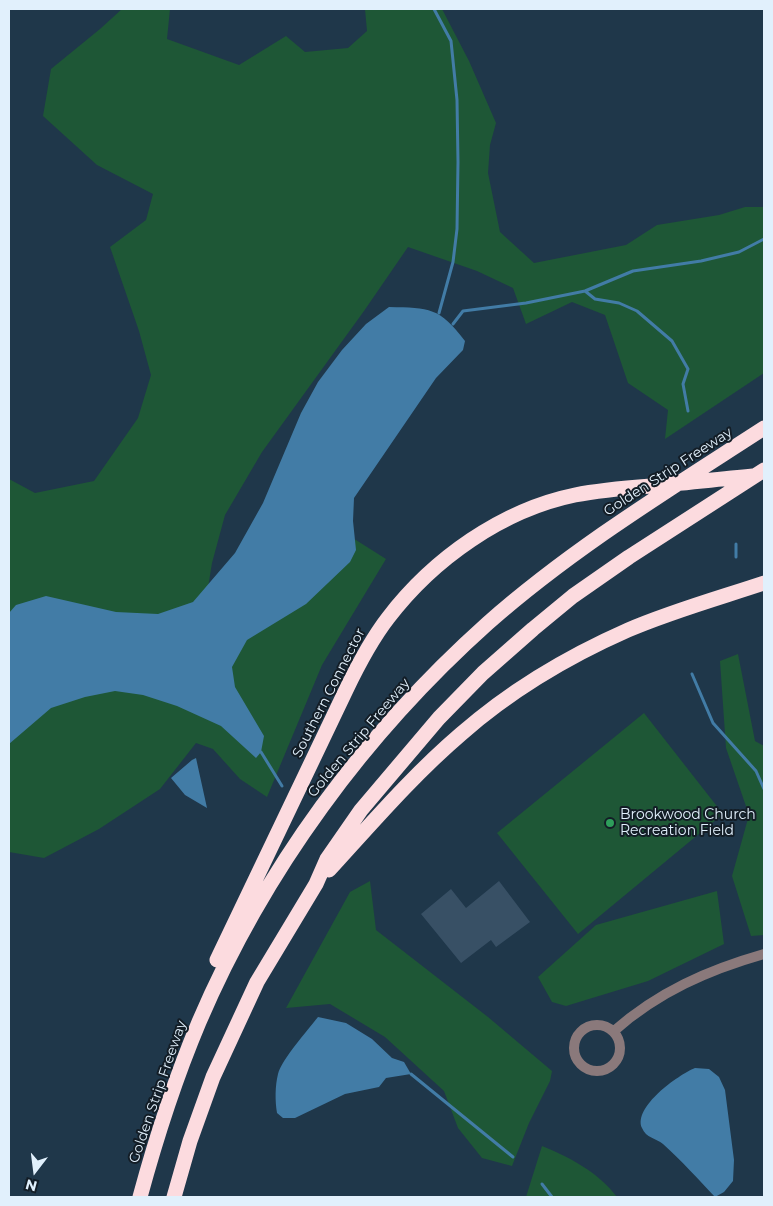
<!DOCTYPE html>
<html>
<head>
<meta charset="utf-8">
<style>
  body { margin:0 }
  #map { position:relative; width:773px; height:1206px; overflow:hidden; background:#1f374a; font-family:Montserrat,sans-serif }
  canvas { display:block }
  .frame { position:absolute; inset:0; border:10px solid #e1f0fc; pointer-events:none }
  .north { position:absolute; left:10px; top:1146px; width:50px; height:50px; -webkit-text-stroke:4px #131d26; paint-order:stroke; rotate:195deg; font-size:14px; font-weight:700; line-height:20px; text-align:center; color:#e1f0fc }
  .north::after { content:''; display:block; margin:auto; width:18px; height:22px; background:#e1f0fc; clip-path:polygon(50% 0,100% 100%,50% 72%,0 100%) }
</style>
</head>
<body>
<div id="map">
<canvas width="773" height="1206"></canvas>
<div class="frame"></div>
<div class="north">N</div>
</div>
<script>
const context = document.querySelector('canvas').getContext('2d');
context.lineJoin = 'round';
function fillPath(path, color) { context.fillStyle = color; context.fill(path, 'evenodd'); }
function strokePath(path, color, width, dash) { context.strokeStyle = color; context.lineWidth = width; context.lineCap = dash ? 'butt' : 'round'; context.setLineDash(dash || []); context.stroke(path); }
function label(font, color, halo, rows, align = 'center') {
  context.font = font + ' Montserrat,sans-serif'; context.lineWidth = 4; context.setLineDash([]); context.textBaseline = 'middle'; context.strokeStyle = halo; context.fillStyle = color; for (const [text, x, y, turn = 0] of rows) {
    context.save(); context.translate(x, y); context.rotate((+turn || 0) * Math.PI / 180); context.textAlign = isNaN(turn) ? turn : align; if (halo) context.strokeText(text, 0, 0); context.fillText(text, 0, 0); context.restore();
  }
}
const green = new Path2D(`
  M122 9H170L167 39 239 65 286 36 305 52 348 48 367 31 365 9H442L469 61 496 123 490 145 488 173 500 232 534 263 626 245 657 225 719 215 745 207H764V373L665 439 668 410 628 383 605 315 572 302 526 324 513 288 477 271 408 247 364 311 262 452 225 515 212 563 207 594 337 528 386 559 322 665 267 797 240 779 213 749 196 743 160 789 99 829 44 858 9 852V479L35 493 94 481 138 418 151 375 139 331 110 247 146 220 153 194 97 165 43 116 51 69 100 29Z
  M738 654 755 741 764 746V935L751 936 732 876 749 815 726 748 720 661Z
  M644 713 723 814 578 934 497 833Z
  M370 881 376 930 488 1017 552 1071 550 1081 529 1123 512 1166 482 1158 458 1128 444 1091 385 1037 330 1004 286 1008 350 892Z
  M717 891 724 944 648 981 566 1006 552 1002 538 977 596 925Z
  M542 1146C571 1158 598 1172 617 1197H526Z`);
const water = new Path2D(`
  M389 307C430 308 439 307 465 341L463 350 436 378 354 498 353 521 356 550 350 562 306 604 247 640 232 667 235 687 264 736 261 752 256 758 221 726 177 706 143 695 115 691 85 697 51 708 9 744V613L16 605 46 596 116 612 158 614 193 602 235 553 263 503 301 413 318 382 342 350 366 324Z
  M196 758 207 808 185 795 171 778 192 760Z
  M318 1017 346 1023 372 1039 392 1058 404 1062 411 1074 386 1078 379 1087 345 1094 295 1118H283L277 1113C275 1101 275 1086 278 1074 282 1059 308 1030 318 1017Z
  M695 1068 709 1069 719 1077 725 1090 734 1160 733 1181 724 1192 715 1197C698 1179 682 1161 663 1144 656 1138 646 1138 642 1128 633 1107 678 1075 695 1068Z`);
const stream = new Path2D(`
  M434 9 451 41 457 100 458 162 457 229 453 262 439 313
  M585 291 595 299 619 303 637 311 672 341 688 369 683 384 688 411
  M453 324 463 311 526 303 585 291 633 271 701 261 739 252 764 239
  M736 544V557
  M692 674 713 723 756 771 764 789
  M261 752 282 786
  M411 1074 513 1157
  M542 1184 552 1197`);
const building = new Path2D(`
  M499 881 530 922 496 947 491 940 461 963 421 914 451 889 466 908Z`);
const minor = new Path2D(`
  M574 1048a23 23 0 1 1 46 0a23 23 0 1 1-46 0Z
  M614 1031C658 992 708 970 764 954`);
const motorway = new Path2D(`
  M329 870C372 823 413 775 461 734 510 691 569 656 628 630 672 611 719 598 764 583
  M217 960 346 690C358 665 371 640 388 618 433 559 502 510 575 495 600 490 625 488 651 486 685 483 719 479 753 476
  M140 1197C156 1138 175 1079 199 1022 264 870 365 733 488 623 573 548 670 489 764 428
  M174 1197 190 1141 213 1077 257 982 316 884 327 859 361 810 439 718 483 673 533 629 573 596 629 557 764 470`);
const markers = [
  [610,823,5,"#2e9e5b"]
];
const streetNames = [
  ["Golden Strip Freeway",668,472,-33],
  ["Southern Connector",329,693,-63],
  ["Golden Strip Freeway",359,738,-50],
  ["Golden Strip Freeway",158,1092,-71]
];
const poiNames = [
  ["Brookwood Church",620,815],
  ["Recreation Field",620,831]
];
fillPath(green, '#1e5736');
fillPath(water, '#427ca6');
strokePath(stream, '#427ca6', 3);
fillPath(building, '#385065');
strokePath(minor, '#8a797b', 10);
strokePath(motorway, '#fcdbdf', 15);
for (const [x, y, r, color] of markers) { const dot = new Path2D(); dot.arc(x, y, r, 0, 2 * Math.PI); context.fillStyle = color; context.fill(dot); strokePath(dot, '#131d26', 2); }
label('14px', '#e1f0fc', '#131d26', streetNames);
label('14px', '#e1f0fc', '#131d26', poiNames, 'left');
</script>
</body>
</html>
